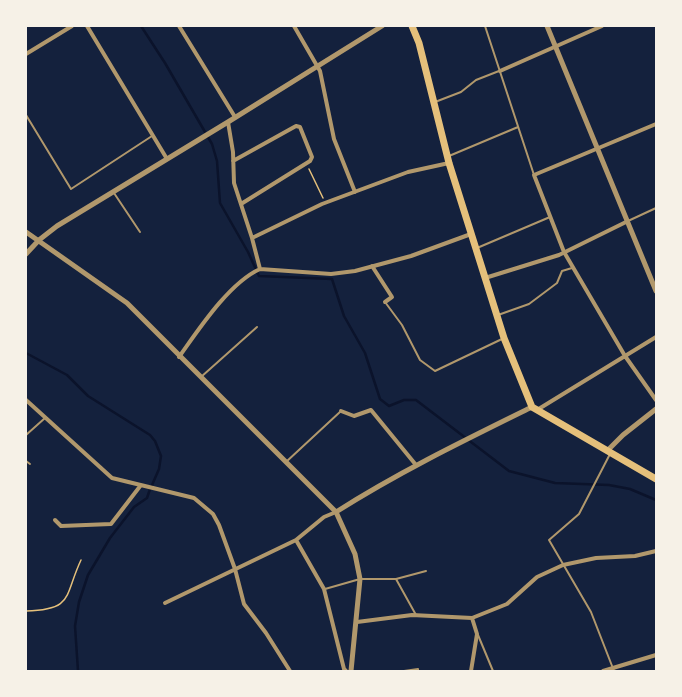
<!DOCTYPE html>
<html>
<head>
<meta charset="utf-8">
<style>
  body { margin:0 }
  #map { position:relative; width:682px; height:697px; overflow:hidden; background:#14213d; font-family:Raleway,sans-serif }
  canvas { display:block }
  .frame { position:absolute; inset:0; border:27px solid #f6f1e7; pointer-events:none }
</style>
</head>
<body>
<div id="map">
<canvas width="682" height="697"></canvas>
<div class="frame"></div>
</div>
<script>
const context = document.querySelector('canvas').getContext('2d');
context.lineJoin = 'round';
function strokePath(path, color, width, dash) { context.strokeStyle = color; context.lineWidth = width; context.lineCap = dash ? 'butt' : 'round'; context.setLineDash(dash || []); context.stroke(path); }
const stream = new Path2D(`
  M141 26 165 63 212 144 217 161 220 203 248 252 259 276 332 279 344 316 365 353 380 399 389 406 404 400H416L509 471 555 483 609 485 630 489 656 500
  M26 353 67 375 88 396 150 435 155 441 161 456 159 469 149 492 147 498 134 507 110 538 88 575 79 602 75 626 78 671`);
const path = new Path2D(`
  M309 169 323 198
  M26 611C74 610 64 596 81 560`);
const service = new Path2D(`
  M485 26 534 175
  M435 102 461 92 476 80 499 71
  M26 115 71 189 152 136
  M449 156 518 127
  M114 193 140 232
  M628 221 656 208
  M477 248 550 217
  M385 302 402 325 420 360 435 371 502 339
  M498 315 529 304 557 283 562 271 572 268
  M201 377 257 327
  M26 435 45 418
  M610 454 579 514 549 540 591 612 614 671
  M26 461 30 464
  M286 462 341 411
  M396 579 426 571
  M325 589 360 579H396L416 615
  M478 635 493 671
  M404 671 418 669V671`);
const minor = new Path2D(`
  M87 26 167 159
  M179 26 235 117
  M294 26 320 71 334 139 355 192
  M26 54 72 26
  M500 71 602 26
  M228 122 233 152 234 183 252 238 260 269
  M656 124 534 175 564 252 625 356 656 400
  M233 161 296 126 300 127 312 157 310 161 241 204
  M252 238 322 204 408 172 449 163
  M372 266 392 297 385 302
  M485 278 559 255 628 221
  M179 357C199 329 229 283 260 269L331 274 355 271 411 256 471 234
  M26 400 112 478 194 498 213 514 219 525 235 569 244 604 266 633 290 671
  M537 410 656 337
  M341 411 354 416 371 410 416 465
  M55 520 61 526 111 524 141 485
  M296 540 324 589 344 669 346 671
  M165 603 296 540 324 517 336 512
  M357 622 412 615 472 618 507 604 537 577 563 565 596 558 635 556 656 551
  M471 671 477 634 472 618
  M603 671 656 655`);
const tertiary = new Path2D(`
  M547 26 656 291
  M26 232 127 303 336 512 355 554 360 579 351 671
  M26 254 39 240 57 226 228 122 382 26
  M607 451 623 435 656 409
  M336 512C399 472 465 440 532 407`);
const primary = new Path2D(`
  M412 26 419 43 449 163 504 338 532 407 656 479`);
strokePath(stream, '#0b132b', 2.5);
strokePath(path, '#e5c07b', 1.5);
strokePath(service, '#b1986c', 2);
strokePath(minor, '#b1986c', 4);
strokePath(tertiary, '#b1986c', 5);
strokePath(primary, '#e5c07b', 7);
</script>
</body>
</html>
